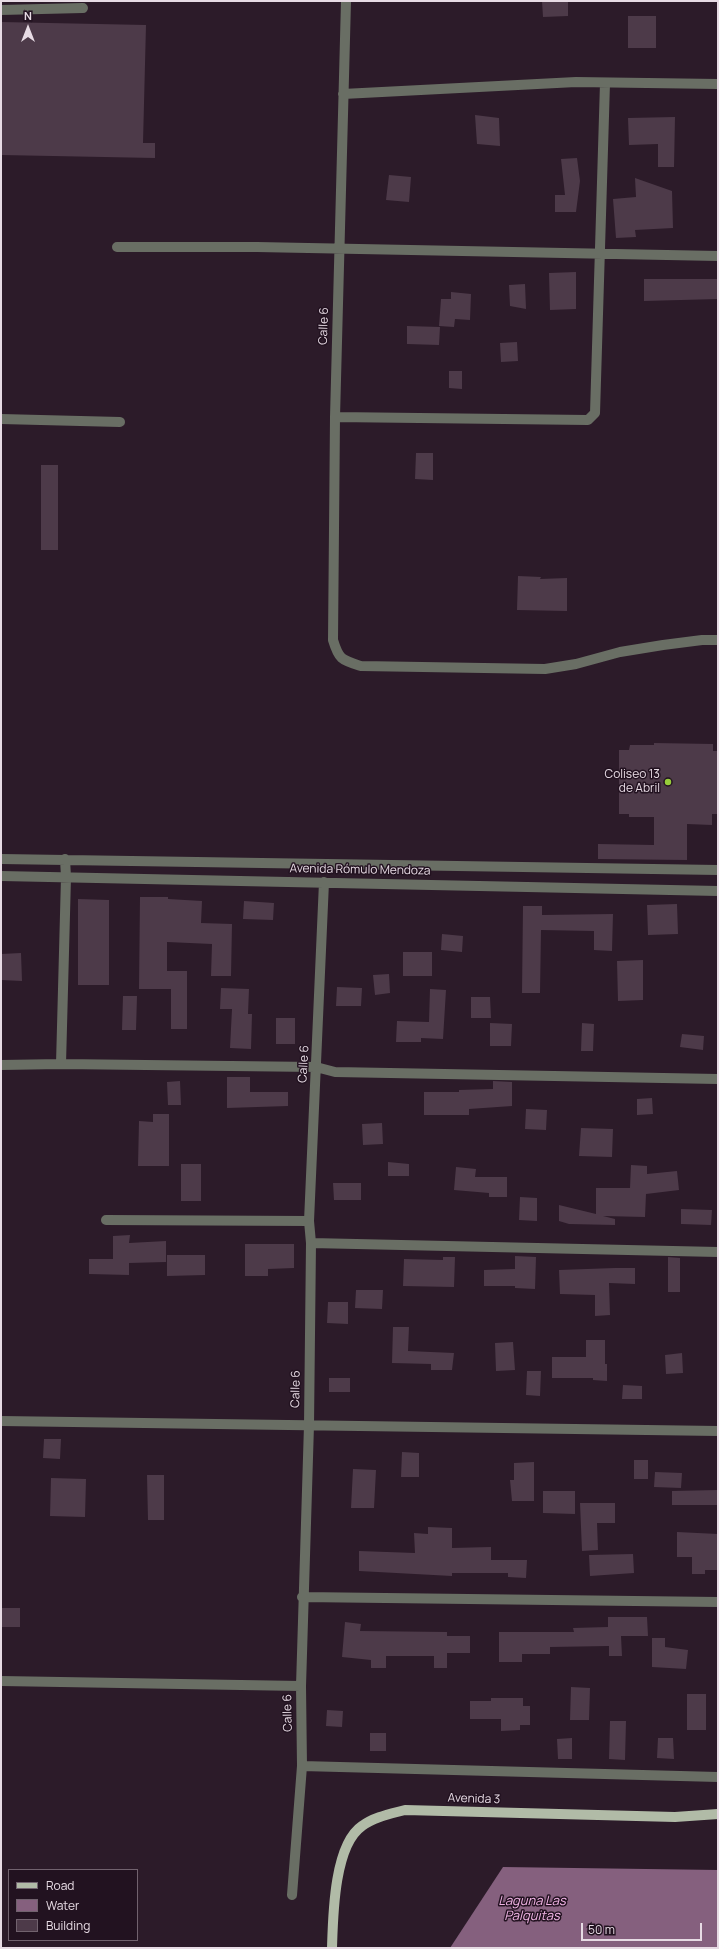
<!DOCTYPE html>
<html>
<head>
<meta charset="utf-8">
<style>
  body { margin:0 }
  #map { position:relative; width:719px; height:1949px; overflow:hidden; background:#2c1b29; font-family:Manrope,sans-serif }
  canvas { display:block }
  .frame { position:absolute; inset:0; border:2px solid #e7dbe4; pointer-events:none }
  .legend { position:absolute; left:8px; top:1869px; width:130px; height:72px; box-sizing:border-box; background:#221220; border:1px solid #71626e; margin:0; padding:5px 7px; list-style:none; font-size:12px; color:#e7dbe4 }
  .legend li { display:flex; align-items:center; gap:8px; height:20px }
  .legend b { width:20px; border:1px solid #71626e }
  .north { position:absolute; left:8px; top:8px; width:40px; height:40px; -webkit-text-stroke:3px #221220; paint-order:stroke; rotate:0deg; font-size:11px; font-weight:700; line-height:16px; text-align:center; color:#e7dbe4 }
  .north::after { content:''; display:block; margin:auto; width:14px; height:18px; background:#e7dbe4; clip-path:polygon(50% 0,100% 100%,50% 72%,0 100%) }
  .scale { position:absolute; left:581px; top:1923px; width:121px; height:18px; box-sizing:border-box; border:2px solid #e7dbe4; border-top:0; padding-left:5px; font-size:12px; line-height:14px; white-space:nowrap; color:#e7dbe4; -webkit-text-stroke:3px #221220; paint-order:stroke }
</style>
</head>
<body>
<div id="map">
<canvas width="719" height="1949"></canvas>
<div class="frame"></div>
<ul class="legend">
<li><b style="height:5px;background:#b1bba7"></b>Road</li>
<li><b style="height:11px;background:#85607e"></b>Water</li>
<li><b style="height:11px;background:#4d3a49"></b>Building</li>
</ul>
<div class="north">N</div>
<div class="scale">50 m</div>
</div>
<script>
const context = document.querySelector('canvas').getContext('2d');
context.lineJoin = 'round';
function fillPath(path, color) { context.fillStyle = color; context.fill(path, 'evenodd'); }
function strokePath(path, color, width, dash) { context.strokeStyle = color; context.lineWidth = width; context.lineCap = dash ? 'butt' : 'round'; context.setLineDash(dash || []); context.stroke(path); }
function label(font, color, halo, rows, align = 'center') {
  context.font = font + ' Manrope,sans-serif'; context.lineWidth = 3; context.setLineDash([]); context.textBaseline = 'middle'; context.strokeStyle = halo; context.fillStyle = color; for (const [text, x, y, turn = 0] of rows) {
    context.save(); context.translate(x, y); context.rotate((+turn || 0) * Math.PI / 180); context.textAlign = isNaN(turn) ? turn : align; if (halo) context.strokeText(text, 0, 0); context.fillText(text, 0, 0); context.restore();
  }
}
const water = new Path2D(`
  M503 1867 718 1870V1948H450Z`);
const building = new Path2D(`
  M542 1H568V16L543 17Z
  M628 16H656V48H628Z
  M1 22 146 25 143 143H155V158L1 155Z
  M475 115 499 118 500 146 477 144Z
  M675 117 674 167H658V144L629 145 628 118Z
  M577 158 580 181 576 212H555V195H565L561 159Z
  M389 175 411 177 409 202 386 200Z
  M635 178 672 191 673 228 635 230 636 237 616 238 613 199 636 197Z
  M576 272V309L550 310 549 273Z
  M644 279H718V299L644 301Z
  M525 284 526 309 510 306 509 285Z
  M451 292 471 294 470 320 455 319 454 327 439 326 441 299H451Z
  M407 326 440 327 439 345 407 344Z
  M517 342 518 361 501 362 500 343Z
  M449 371H462V389L449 388Z
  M416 453H433V480L415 479Z
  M41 465H58V550H41Z
  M518 576 541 577 540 579 567 578V611L517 610Z
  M654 743 713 744V751H718V814H712V825L687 824V860L598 859V844L654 845V817H629V814H619V750H629L630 745H654Z
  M140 897H168V899L202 901 201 923 232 924 231 976H211L212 944 167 942V971H187V1029H171V989H139Z
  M78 899 109 900V985H78Z
  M244 901 274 903 273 920 243 919Z
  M677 904 678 934 648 935 647 905Z
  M523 906H542V915L613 914 612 951 594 950V931L541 930 540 993H522Z
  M442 934 463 936 462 952 441 950Z
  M403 952H432V976H403Z
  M21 953 22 981 1 980V954Z
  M643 960V1000L618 1001 617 961Z
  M389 974 390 993 375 995 373 975Z
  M337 987 362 988 361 1006H336Z
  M221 988 249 989 248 1014H252L251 1049 230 1048 232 1009H220Z
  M430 989 446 990 443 1039 421 1038V1042H396L397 1021 429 1022Z
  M123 996H137L136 1030H122Z
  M471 997H490L491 1018H471Z
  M276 1018H295V1044H276Z
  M490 1023 512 1024 511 1046H490Z
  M582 1023 594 1024 593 1051H581Z
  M682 1034 704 1036 703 1050 680 1047Z
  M227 1077H250V1092H288V1106L227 1108Z
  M180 1081 181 1105H168L167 1082Z
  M493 1081 512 1082V1106L469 1109V1115H424V1092H459V1090L493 1089Z
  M652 1098 653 1114 637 1115V1099Z
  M526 1109 547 1110 546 1130 525 1129Z
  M153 1114H169V1166H138L139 1121 153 1122Z
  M382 1123 383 1144 363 1145 362 1124Z
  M581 1128 613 1129 612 1157 579 1156Z
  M388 1162 409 1164V1176H388Z
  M181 1164H201V1201H181Z
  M631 1165 647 1166V1174L677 1171 679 1190 646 1194 645 1217 603 1216 615 1219V1225L569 1224 559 1221V1205L596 1214V1188H630Z
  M456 1167 476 1169 475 1177H507V1197H489V1193L454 1190Z
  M333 1183H361V1200H334Z
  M520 1197 537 1198V1221L519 1220Z
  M681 1209 712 1210 711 1225 681 1224Z
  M130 1235 129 1243 166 1241V1262L129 1263V1275L89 1274V1259H113V1236Z
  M245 1244H294V1268L268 1269V1276H245Z
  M167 1255H205V1275L167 1276Z
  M515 1256 536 1257 535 1289 515 1288V1286H484V1270L515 1269Z
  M443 1257H455L454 1287 403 1286 404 1259 443 1260Z
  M668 1257 680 1258V1292H668Z
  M615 1268H635V1284L609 1283 610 1315 595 1316V1295L560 1294 559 1270Z
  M356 1290H383L382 1309 355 1308Z
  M328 1302H348V1324L327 1323Z
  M393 1327H409L408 1351 454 1353 452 1370H431V1364L392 1363Z
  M586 1340H605V1364H607V1381L593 1380V1378H552V1357H586Z
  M513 1342 515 1370 496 1371 495 1343Z
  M682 1353 683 1373 666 1374 665 1355Z
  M527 1371H541L540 1396 526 1395Z
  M329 1378H350V1392H329Z
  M623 1385 642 1386V1399H622Z
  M44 1439H61L60 1459 43 1458Z
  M402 1452 419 1453V1477H401Z
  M634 1460H648V1479H634Z
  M534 1462V1501H512L510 1480H514V1463Z
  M353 1469 376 1470 374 1508H351Z
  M655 1472 682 1473 681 1488 654 1487Z
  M147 1475H164V1520H148Z
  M51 1478 86 1479 85 1517 50 1516Z
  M718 1490V1505H672V1491Z
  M543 1491H575V1514L543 1513Z
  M580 1503H615V1523H597L598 1550 582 1551Z
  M428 1527 452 1528V1548L491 1547V1560H527L526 1578 508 1577V1573H452V1576L359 1571V1551L415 1553 414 1533 428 1534Z
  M677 1532 718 1534V1570H705V1574H692V1557H677Z
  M633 1554 634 1573 590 1576 589 1555Z
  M1 1608H20V1627H1Z
  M608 1617H647L648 1636H621L622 1656H609V1646L550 1647V1654H522V1662H499V1632H574L573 1628 608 1627Z
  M345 1622 361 1624 360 1631 447 1632V1636H470V1653H447V1668H434V1656H386V1668H371V1660L342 1657Z
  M652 1638H665V1647L688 1650 686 1669 652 1667Z
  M571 1687 590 1688 589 1720H570Z
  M687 1694H706V1730H687Z
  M491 1698H523V1706H530V1725H520V1730L501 1731V1719H470V1701H491Z
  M327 1710 343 1711 342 1727 326 1726Z
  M610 1721H626L625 1760 609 1759Z
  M370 1733H386V1751H370Z
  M572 1738V1759H558L557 1739Z
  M658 1738H673L674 1759 657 1758Z`);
const minor = new Path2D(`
  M346 1 335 417 333 640C339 660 342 660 361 666L545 669 576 664 620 652 663 645 702 640H718
  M1 10 83 8
  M343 94 576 82 718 84
  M117 247H257L718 256
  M335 417 588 420 595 413 605 83
  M1 419 120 422
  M1 859 718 870
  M1 876 718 891
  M61 1064 66 877 65 859
  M1 1065 61 1064 316 1067 335 1072 718 1079
  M106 1220 309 1221
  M311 1243 718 1252
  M1 1421 718 1431
  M302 1597 718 1602
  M1 1681 301 1686
  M302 1766 718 1777
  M292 1895 302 1766 301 1686 309 1425 311 1243 309 1221 324 882`);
const major = new Path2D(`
  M332 1948C333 1916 334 1845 362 1826 374 1817 390 1814 405 1810L675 1817 718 1814`);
const markers = [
  [668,782,4,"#96cc3a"]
];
const streetNames = [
  ["Calle 6",324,326,-88],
  ["Avenida Rómulo Mendoza",360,870,1],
  ["Calle 6",304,1064,-87],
  ["Calle 6",296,1389,-89],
  ["Calle 6",288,1713,-91],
  ["Avenida 3",474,1799,2]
];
const poiNames = [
  ["Coliseo 13",660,775],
  ["de Abril",660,789]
];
const waterNames = [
  ["Laguna Las",532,1901],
  ["Palquitas",532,1916]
];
fillPath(water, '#85607e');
fillPath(building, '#4d3a49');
strokePath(minor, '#696e64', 10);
strokePath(major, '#b1bba7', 10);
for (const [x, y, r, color] of markers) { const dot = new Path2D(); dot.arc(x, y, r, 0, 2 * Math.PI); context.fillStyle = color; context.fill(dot); strokePath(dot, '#221220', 1.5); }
label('12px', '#e7dbe4', '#221220', streetNames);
label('12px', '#e7dbe4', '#221220', poiNames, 'right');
label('italic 13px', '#f2b5e6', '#221220', waterNames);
</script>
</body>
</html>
